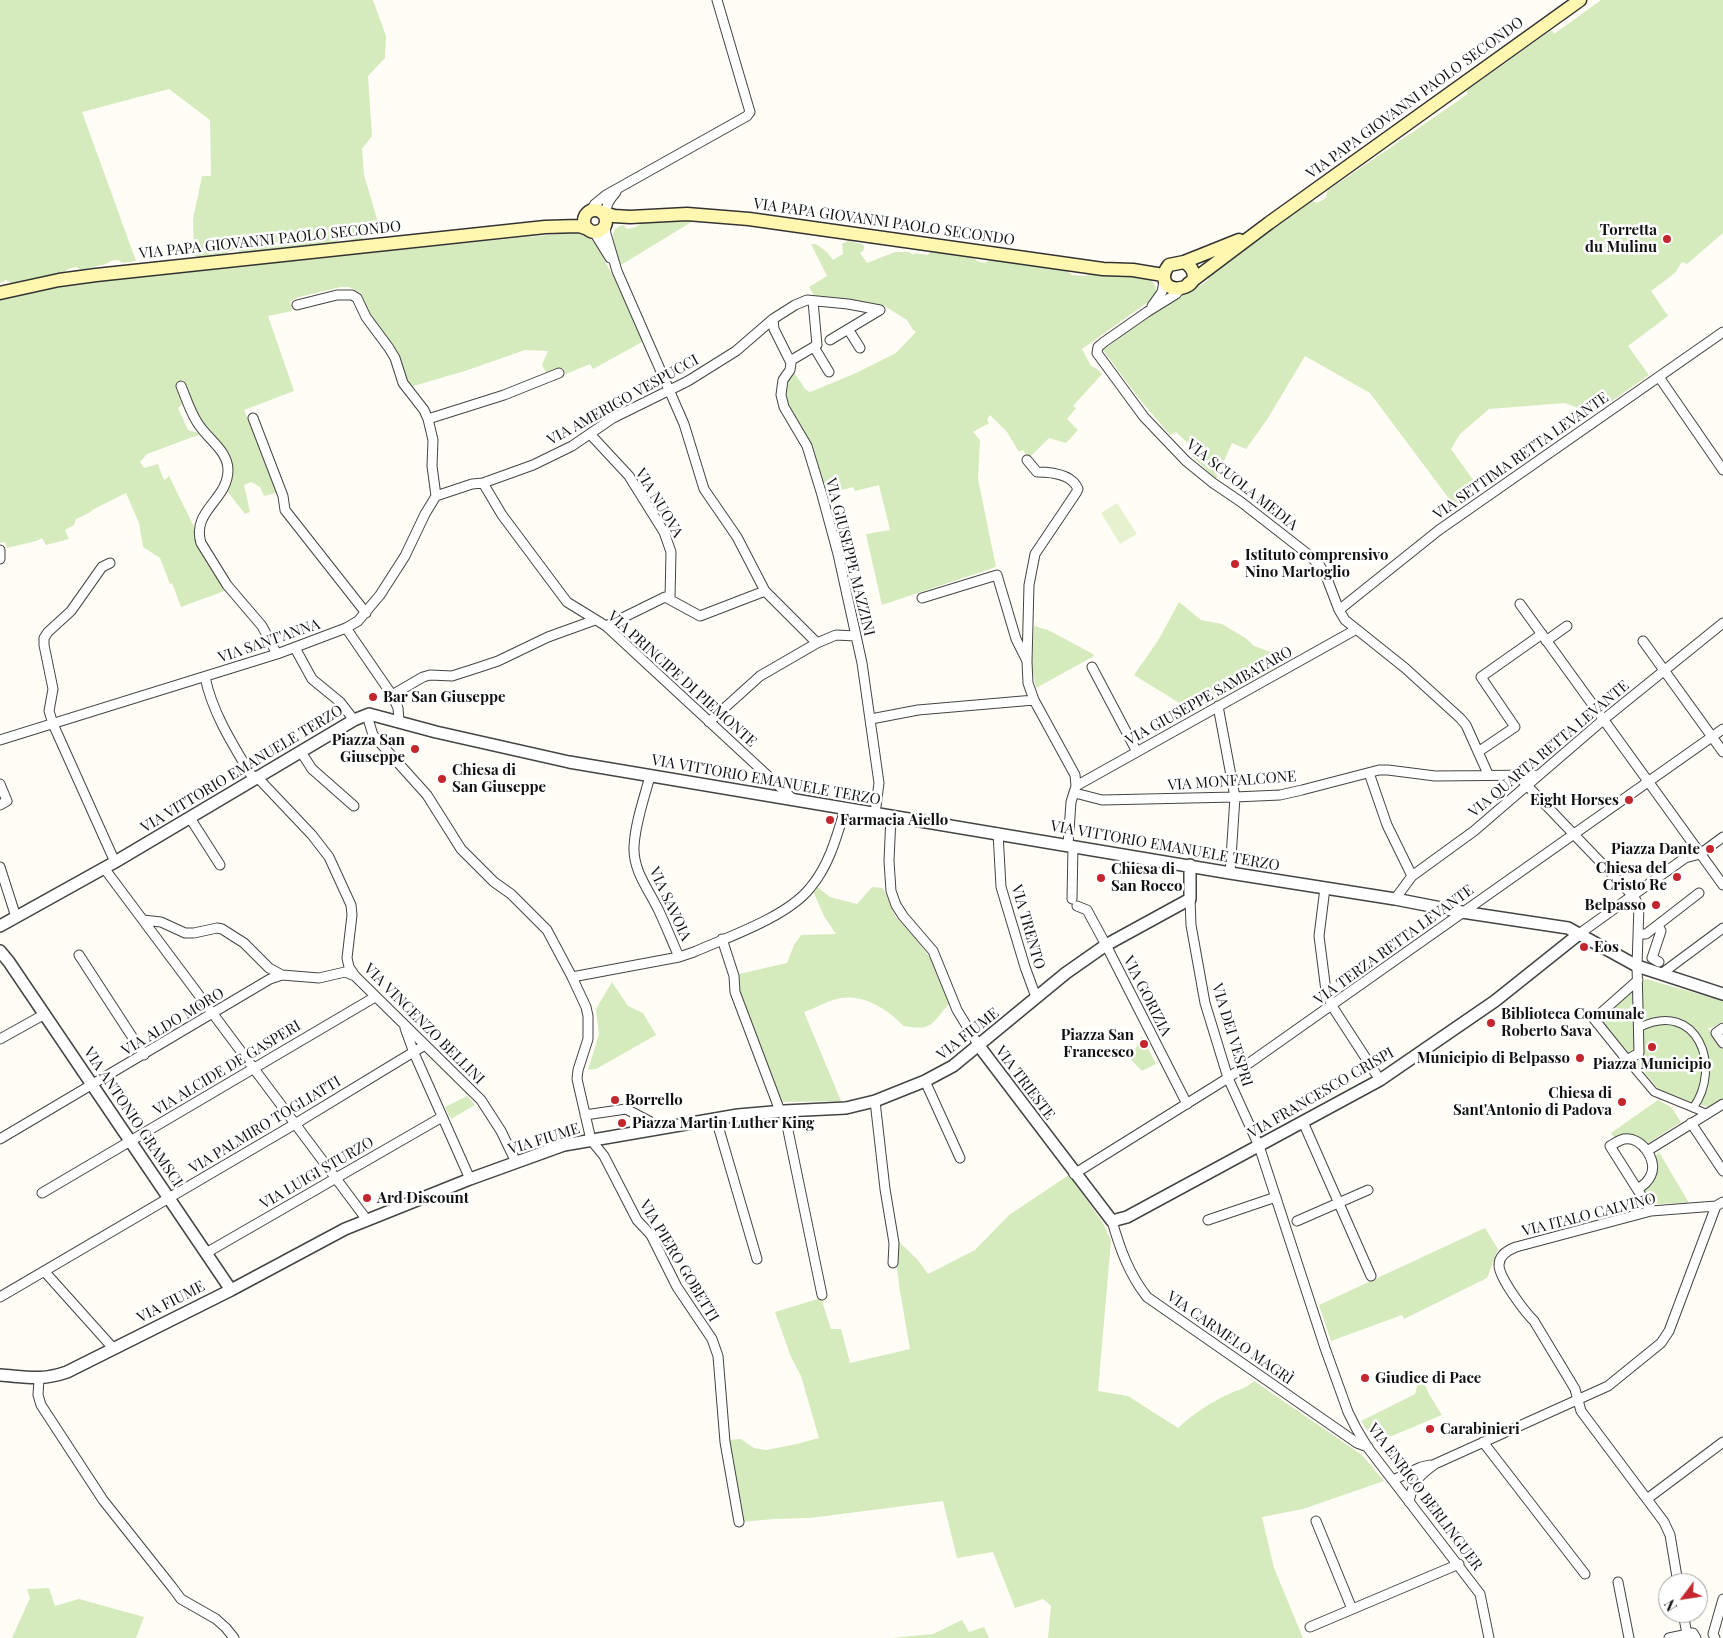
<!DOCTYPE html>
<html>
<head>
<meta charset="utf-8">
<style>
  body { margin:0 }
  #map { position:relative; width:1723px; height:1638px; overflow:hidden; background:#fffdf5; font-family:"Playfair Display",serif }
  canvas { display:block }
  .north { position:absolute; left:1658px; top:1573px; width:50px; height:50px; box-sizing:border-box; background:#fff; border:1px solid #a0a0a0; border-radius:50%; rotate:239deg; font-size:14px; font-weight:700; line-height:20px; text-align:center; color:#111 }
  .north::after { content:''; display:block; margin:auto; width:18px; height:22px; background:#c4262e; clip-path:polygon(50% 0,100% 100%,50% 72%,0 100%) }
</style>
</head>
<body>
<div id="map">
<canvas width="1723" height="1638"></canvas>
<div class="north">N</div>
</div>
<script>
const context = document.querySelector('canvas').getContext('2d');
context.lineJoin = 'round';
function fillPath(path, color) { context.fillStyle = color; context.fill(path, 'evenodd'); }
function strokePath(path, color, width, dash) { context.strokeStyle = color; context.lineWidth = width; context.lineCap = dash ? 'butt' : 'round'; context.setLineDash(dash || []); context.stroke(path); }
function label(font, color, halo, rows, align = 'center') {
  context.font = font + ' "Playfair Display",serif'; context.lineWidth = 5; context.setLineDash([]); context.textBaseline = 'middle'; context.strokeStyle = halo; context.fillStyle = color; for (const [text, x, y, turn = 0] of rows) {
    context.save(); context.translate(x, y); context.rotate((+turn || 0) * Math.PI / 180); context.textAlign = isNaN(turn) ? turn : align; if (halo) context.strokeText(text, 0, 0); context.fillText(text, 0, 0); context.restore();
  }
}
const green = new Path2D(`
  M0 0H373L386 36 385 58 368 76 372 136 362 149 364 175 380 229 372 230C368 238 362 239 354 241L348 237 341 238 336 242 241 253 237 250 229 251 225 255 198 258 194 255 193 219 202 176H211L210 120 169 89 82 112 136 261 123 263 118 260 111 261 106 264 81 270 76 267 68 269 63 273 12 284 6 280 0 283Z
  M1601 0H1723V233L1687 264 1682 262 1675 273 1651 291 1668 316 1628 346 1649 375 1593 414 1565 403 1489 409 1460 434 1451 449 1481 491 1456 508 1370 393 1305 356 1268 418 1246 449 1232 443 1216 479 1192 456V447L1176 432 1170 435 1137 396 1103 350 1195 284 1201 285 1208 280 1209 274 1312 201 1317 203 1326 198 1327 191 1468 94 1466 91 1552 30 1554 34Z
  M667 221H693L621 265C617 253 604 229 623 225L627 229 636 227 641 223Z
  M577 232 585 234 592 240 597 247 618 285 644 341 593 369 590 364 566 374 563 368 547 374 542 365 548 351 525 350 465 371 410 387 406 381 396 349 371 317 360 292 349 287H341L299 297 290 301 292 311 268 316 294 391 244 410 280 492 264 496 260 487 251 482 244 485 250 512 245 514 227 491C242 452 218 447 200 419 192 408 188 392 183 379L177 387 183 403 178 408 188 430 201 434 147 454 140 462 144 468 158 464 163 478 165 480 169 476 195 529 196 543 227 590 181 607 172 583 170 584 160 558 143 547 139 523 126 493 94 509 89 513 76 519 74 525 65 530 69 539 46 545 42 538 36 541 7 548 5 542 0 543V300L66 285 106 279Z
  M848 241 862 244 864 246V250L860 253 867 263 895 252H909L913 255 915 253 928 255 930 252 973 257 977 261 985 263 991 259 1067 270 1072 275 1086 276 1093 272 1133 277 1146 276C1157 284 1159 290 1151 300L1082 349 1091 366 1097 369 1102 374 1073 406 1076 408 1067 419 1078 430 1066 443 1049 438 1029 458 1023 450 1019 452 1007 432 990 415 987 420 989 423 973 432 980 440 978 479 996 567 882 605 866 534 890 530 879 485 855 491 853 487 826 494 790 412 784 388 788 378 795 374 806 390 810 392 854 374 896 353 916 332 913 330 907 320 883 305 815 297 809 287 827 276 811 244H816L827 252 833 260 843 254 842 244Z
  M1179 602 1201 620 1222 624 1247 639 1254 646 1276 654 1279 666 1194 712 1134 675 1159 639Z
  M1034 626 1048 630 1093 654 1094 656 1036 688 1032 667Z
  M816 886 830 897 857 904 872 887 883 888 895 916 915 938 931 959 949 1004C931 1024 933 1031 904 1026 888 1010 865 994 841 998 829 1000 816 1008 804 1012L841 1101 781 1102 738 988 737 980 740 979 739 974 787 963 794 945 801 935 836 934 824 916 813 891Z
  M1646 979 1723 1001V1021L1714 1027 1708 1028 1723 1050V1099L1710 1108 1659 1090 1601 1020Z
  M612 982 628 1006 643 1013 656 1035 596 1069 588 1070 599 1034 596 1009Z
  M1142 1036 1156 1064 1142 1071 1130 1059Z
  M467 1096 475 1105 451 1119 445 1107Z
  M1658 1100 1671 1107 1681 1122 1647 1144 1636 1137 1615 1139 1611 1133Z
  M1659 1152 1689 1203 1651 1204 1645 1191C1651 1180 1651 1158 1659 1152Z
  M1069 1175 1103 1223 1111 1241 1098 1391 1128 1396 1178 1428C1194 1413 1211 1402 1231 1393 1240 1389 1247 1388 1254 1381L1362 1455 1384 1481 1303 1509 1262 1517 1274 1568 1303 1638H1048L1051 1606 1043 1599 1015 1608 993 1552 957 1558 943 1501 810 1518 774 1519 742 1522 727 1440 741 1439 754 1448 766 1450 797 1444 819 1438 801 1376 791 1357 775 1312 821 1298 831 1329H841L850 1363 910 1349 900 1291 897 1269 898 1241 918 1260 928 1274 975 1250 1009 1215Z
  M1485 1228 1498 1249 1487 1278 1404 1319 1402 1315 1331 1341 1319 1305Z
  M1420 1375 1429 1394 1442 1415 1375 1443 1361 1421 1415 1394Z
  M49 1588 55 1606 79 1599 144 1617 136 1638H12L30 1598 27 1589Z
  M962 1620 969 1632 984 1627 989 1638H892L933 1634Z`);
const pitch = new Path2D(`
  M1117 503 1137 534 1120 544 1101 513Z`);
const pedestrian = new Path2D(`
  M1640 1027C1697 999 1723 1067 1693 1108
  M1627 1060 1654 1092 1708 1114`);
const minor = new Path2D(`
  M590 212 595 204 606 195 747 116 750 112 717 0
  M606 218C605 207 608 201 616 192
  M605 226 606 234 617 271 684 424 704 489 737 537 765 591 817 643
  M594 232 610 258
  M1181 288 1176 294 1147 312 1104 342 1098 347 1097 353 1144 417 1186 461 1213 483 1241 502 1309 555 1320 566 1326 576 1339 610 1345 620 1405 668 1460 718 1466 725 1488 774
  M297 305 337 295H352L357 298 366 317 389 348 395 358 403 383 424 410 428 419 433 440 432 466 436 496
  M1152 306 1162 292 1164 281
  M773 319 774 329 791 363 790 370 783 380 782 387 781 395 784 407 807 446 822 495 838 554 862 663 879 783 875 814
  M848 329 860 348
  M830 340 880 310
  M814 347 829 372
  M790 361 817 345 813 301
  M1659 377 1723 470
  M181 386C186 398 190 411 197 422 206 438 228 450 228 470 228 500 191 511 201 543L227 585 262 626 277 654
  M253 418 283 496 285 510 366 613
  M428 419 504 395 559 373
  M590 434 629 476 664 532 671 552 670 599
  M1027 460 1037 472C1050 472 1072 474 1078 489L1076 493 1035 554 1029 585 1027 662 1028 683 1034 700 1075 775 1076 786 1071 802 1068 845
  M483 483 502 515 567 602 606 626 794 800
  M0 550V559
  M110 563 102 567 71 611 48 632 44 638V645L53 689 49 711 53 724 115 862
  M922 598 997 575 1016 639 1027 661
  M1520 604 1723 885
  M1339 610 1439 530 1723 332
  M606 626 665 597 700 616 765 591
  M346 628 392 695 398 708 399 721
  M1546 641 1567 626
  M1643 641 1723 752
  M295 648 312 679 340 702 354 720
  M1092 667 1137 752
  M205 677C212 712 233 745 251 775L258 778 312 835 329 857 351 905 352 915 347 958 349 967 355 976 481 1100 501 1131 516 1162
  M392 695 423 677 430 675 452 676 477 668 498 661 548 637 595 620
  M1218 706 1235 797 1230 873
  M369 714V722L373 735 427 795 461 849 494 882 511 894 547 930 572 977 586 1007 588 1016V1039L578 1070 577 1079 591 1140 604 1156 637 1220 651 1235 677 1287 712 1339 718 1356 725 1442 739 1522
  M871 719 918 710 1034 700
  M709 722 760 676 817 643 836 635 856 636
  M0 740 277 654 346 628 358 621 380 595 405 556 425 514 436 496 472 484 483 483 533 465 572 446 613 418 688 381 736 351 773 319 795 305 807 300 848 304 880 310
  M301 752 312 769 354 806
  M1478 752 1515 727 1481 677 1542 634
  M1369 773 1387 825 1412 876
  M1516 774 1633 896 1639 905 1637 966 1639 1053 1627 1060 1594 1019 1638 980
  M650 776C644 799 635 823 634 847 633 871 649 890 659 911 666 926 672 941 679 957
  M0 784 7 801 0 805
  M1076 786 1355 630
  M1075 793 1102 800 1235 797 1280 795 1302 790 1379 770H1388L1435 776 1538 775
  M891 816 889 861 891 891 896 905 903 916 933 951 957 1010 979 1046
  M190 818 220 865
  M998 833 1001 887 1025 967 1036 997
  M0 867 16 917
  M104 868 367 1220
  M1325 888 1319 936 1326 991 1332 1006 1380 1080
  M1072 899 1073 846
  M1190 899 1191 925 1205 1003 1228 1078 1259 1146 1325 1348 1348 1412 1356 1428 1368 1448 1480 1594 1489 1638
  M1395 899 1412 876 1474 831 1603 720 1723 623
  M1077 906 1087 910 1106 945 1187 1104
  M143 920 161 922 185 933H194L217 928 222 929 244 943 269 968 282 975 319 978 345 972 355 976
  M1658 925 1661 931 1652 958 1659 962
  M1579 934 1685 858 1700 854 1723 837
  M1638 934H1646L1699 893
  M722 939 734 976 735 992 780 1111
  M79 955 144 1055
  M1661 974 1723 928
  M572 977 679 957 694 952C728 937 787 917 810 888 829 866 837 836 845 809
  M405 1028 414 1053 470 1179
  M1723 1028 1716 1033 1723 1043
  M0 1039 45 1014
  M925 1081 960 1158
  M875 1101 885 1189 894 1243 893 1263
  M784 1111 822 1295
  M585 1115 626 1109 649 1121 656 1129
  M716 1119 757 1259
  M1303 1122 1371 1276
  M1691 1123 1723 1171
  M0 1139 270 979 282 975
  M1647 1151 1723 1104
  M1074 1174 1228 1078 1723 729
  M1637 1189C1643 1186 1648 1182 1651 1175 1658 1160 1641 1136 1624 1139 1619 1140 1614 1144 1610 1146L1651 1211
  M42 1193 375 997
  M1208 1220 1276 1197
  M1112 1221C1120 1249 1129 1274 1147 1297L1357 1443 1368 1447
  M1297 1221 1368 1190
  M206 1253 442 1117
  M44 1271 113 1348
  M0 1297 295 1124 425 1045
  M39 1379 38 1395 41 1405 103 1500 172 1587 181 1599 216 1619 226 1628 234 1638
  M1483 1442 1585 1574
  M1393 1480 1421 1467 1430 1465
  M1647 1499 1723 1442
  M1409 1502C1413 1482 1418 1476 1435 1464L1608 1386 1661 1343 1669 1331 1716 1206
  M1316 1521 1352 1609
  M1618 1582 1629 1638
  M1678 1583 1670 1535 1664 1522 1581 1411 1575 1389 1534 1321C1525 1312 1499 1278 1499 1265 1499 1255 1508 1250 1516 1247L1651 1211 1716 1206 1723 1202
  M1683 1613 1687 1634
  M1310 1627 1459 1564
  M1669 1638 1693 1633 1696 1638
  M1715 1638 1713 1634 1723 1599`);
const tertiary = new Path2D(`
  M0 926 115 862 354 720 369 714 436 732 569 762 1230 873 1395 899 1462 912 1568 928 1637 966 1723 994
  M0 951 9 962 231 1290
  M979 1046 1112 1221 1127 1217 1380 1080 1495 1001 1579 934
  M0 1375C27 1377 41 1381 67 1372L231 1290 345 1229 470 1179 564 1145 738 1115 784 1111 846 1108 875 1101 925 1081 953 1066 1066 973 1106 945 1190 899V865`);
const secondary = new Path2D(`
  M584 221a11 11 0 1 1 22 0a11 11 0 1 1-22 0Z
  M601 212 614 216 630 217 687 214 749 219 1103 269 1133 270 1163 275
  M1184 262 1239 240
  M1184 262C1198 270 1197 285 1181 288 1165 291 1159 277 1169 265Z
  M1188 284 1269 223 1580 0
  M0 293 59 280 96 275 545 227 579 226 588 229`);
const markers = [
  [1667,239,5,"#c4262e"],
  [1235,564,5,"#c4262e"],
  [373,697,5,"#c4262e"],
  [415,749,5,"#c4262e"],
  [442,779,5,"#c4262e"],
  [1629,800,5,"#c4262e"],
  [830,820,5,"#c4262e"],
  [1710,849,5,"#c4262e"],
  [1677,877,5,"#c4262e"],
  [1101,878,5,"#c4262e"],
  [1656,905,5,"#c4262e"],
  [1584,947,5,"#c4262e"],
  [1491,1023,5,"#c4262e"],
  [1144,1044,5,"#c4262e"],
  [1652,1047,5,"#c4262e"],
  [1580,1058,5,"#c4262e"],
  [615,1100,5,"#c4262e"],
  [1622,1102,5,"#c4262e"],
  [622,1123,5,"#c4262e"],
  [367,1198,5,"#c4262e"],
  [1365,1378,5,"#c4262e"],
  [1430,1429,5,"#c4262e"]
];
const streetNames = [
  ["VIA PAPA GIOVANNI PAOLO SECONDO",1415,98,-36],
  ["VIA PAPA GIOVANNI PAOLO SECONDO",884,222,8],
  ["VIA PAPA GIOVANNI PAOLO SECONDO",270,240,-6],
  ["VIA AMERIGO VESPUCCI",623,400,-29],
  ["VIA SETTIMA RETTA LEVANTE",1521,456,-35],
  ["VIA SCUOLA MEDIA",1242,485,38],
  ["VIA NUOVA",659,503,59],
  ["VIA GIUSEPPE MAZZINI",850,557,76],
  ["VIA SANT'ANNA",269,641,-19],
  ["VIA PRINCIPE DI PIEMONTE",682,679,42],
  ["VIA GIUSEPPE SAMBATARO",1209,696,-29],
  ["VIA QUARTA RETTA LEVANTE",1549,749,-40],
  ["VIA VITTORIO EMANUELE TERZO",242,769,-31],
  ["VIA VITTORIO EMANUELE TERZO",766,780,10],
  ["VIA MONFALCONE",1232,781,-4],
  ["VIA VITTORIO EMANUELE TERZO",1165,846,10],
  ["VIA SAVOIA",670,904,65],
  ["VIA TRENTO",1028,927,74],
  ["VIA TERZA RETTA LEVANTE",1394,945,-36],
  ["VIA GORIZIA",1147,996,63],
  ["VIA ALDO MORO",173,1022,-31],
  ["VIA VINCENZO BELLINI",424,1024,45],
  ["VIA FIUME",968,1034,-38],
  ["VIA DEI VESPRI",1232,1035,73],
  ["VIA ALCIDE DE GASPERI",227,1068,-31],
  ["VIA TRIESTE",1025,1083,53],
  ["VIA FRANCESCO CRISPI",1321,1093,-30],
  ["VIA ANTONIO GRAMSCI",133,1117,56],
  ["VIA PALMIRO TOGLIATTI",265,1125,-31],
  ["VIA FIUME",544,1139,-17],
  ["VIA LUIGI STURZO",317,1173,-30],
  ["VIA ITALO CALVINO",1589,1215,-14],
  ["VIA PIERO GOBETTI",679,1261,59],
  ["VIA FIUME",171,1302,-27],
  ["VIA CARMELO MAGRÌ",1230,1338,35],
  ["VIA ENRICO BERLINGUER",1425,1497,53]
];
const poiNames = [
  ["Torretta",1657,230,"right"],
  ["du Mulinu",1657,247,"right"],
  ["Istituto comprensivo",1245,555],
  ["Nino Martoglio",1245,572],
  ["Bar San Giuseppe",383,697],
  ["Piazza San",405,740,"right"],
  ["Giuseppe",405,757,"right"],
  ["Chiesa di",452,770],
  ["San Giuseppe",452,787],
  ["Eight Horses",1619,800,"right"],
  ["Farmacia Aiello",840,820],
  ["Piazza Dante",1700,849,"right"],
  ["Chiesa del",1667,868,"right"],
  ["Cristo Re",1667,885,"right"],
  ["Chiesa di",1111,869],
  ["San Rocco",1111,886],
  ["Belpasso",1646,905,"right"],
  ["Eos",1594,947],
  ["Biblioteca Comunale",1501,1014],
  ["Roberto Sava",1501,1031],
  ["Piazza San",1134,1035,"right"],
  ["Francesco",1134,1052,"right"],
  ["Municipio di Belpasso",1570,1058,"right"],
  ["Piazza Municipio",1652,1064,"center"],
  ["Chiesa di",1612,1093,"right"],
  ["Sant'Antonio di Padova",1612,1110,"right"],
  ["Borrello",625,1100],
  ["Piazza Martin Luther King",632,1123],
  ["Ard Discount",377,1198],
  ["Giudice di Pace",1375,1378],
  ["Carabinieri",1440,1429]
];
fillPath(green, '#d5ebbd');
fillPath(pitch, '#e6f2cf');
strokePath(pedestrian, '#444', 9);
strokePath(minor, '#444', 11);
strokePath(tertiary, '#444', 14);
strokePath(secondary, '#333', 15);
strokePath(pedestrian, '#fff', 7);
strokePath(minor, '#fff', 9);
strokePath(tertiary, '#fff', 11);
strokePath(secondary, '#fff6b0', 12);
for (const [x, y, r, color] of markers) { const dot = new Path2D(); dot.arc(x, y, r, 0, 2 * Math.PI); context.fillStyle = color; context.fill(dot); strokePath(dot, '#fff', 2); }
label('15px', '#111', '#fff', streetNames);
label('bold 15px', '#111', '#fff', poiNames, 'left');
</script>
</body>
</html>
